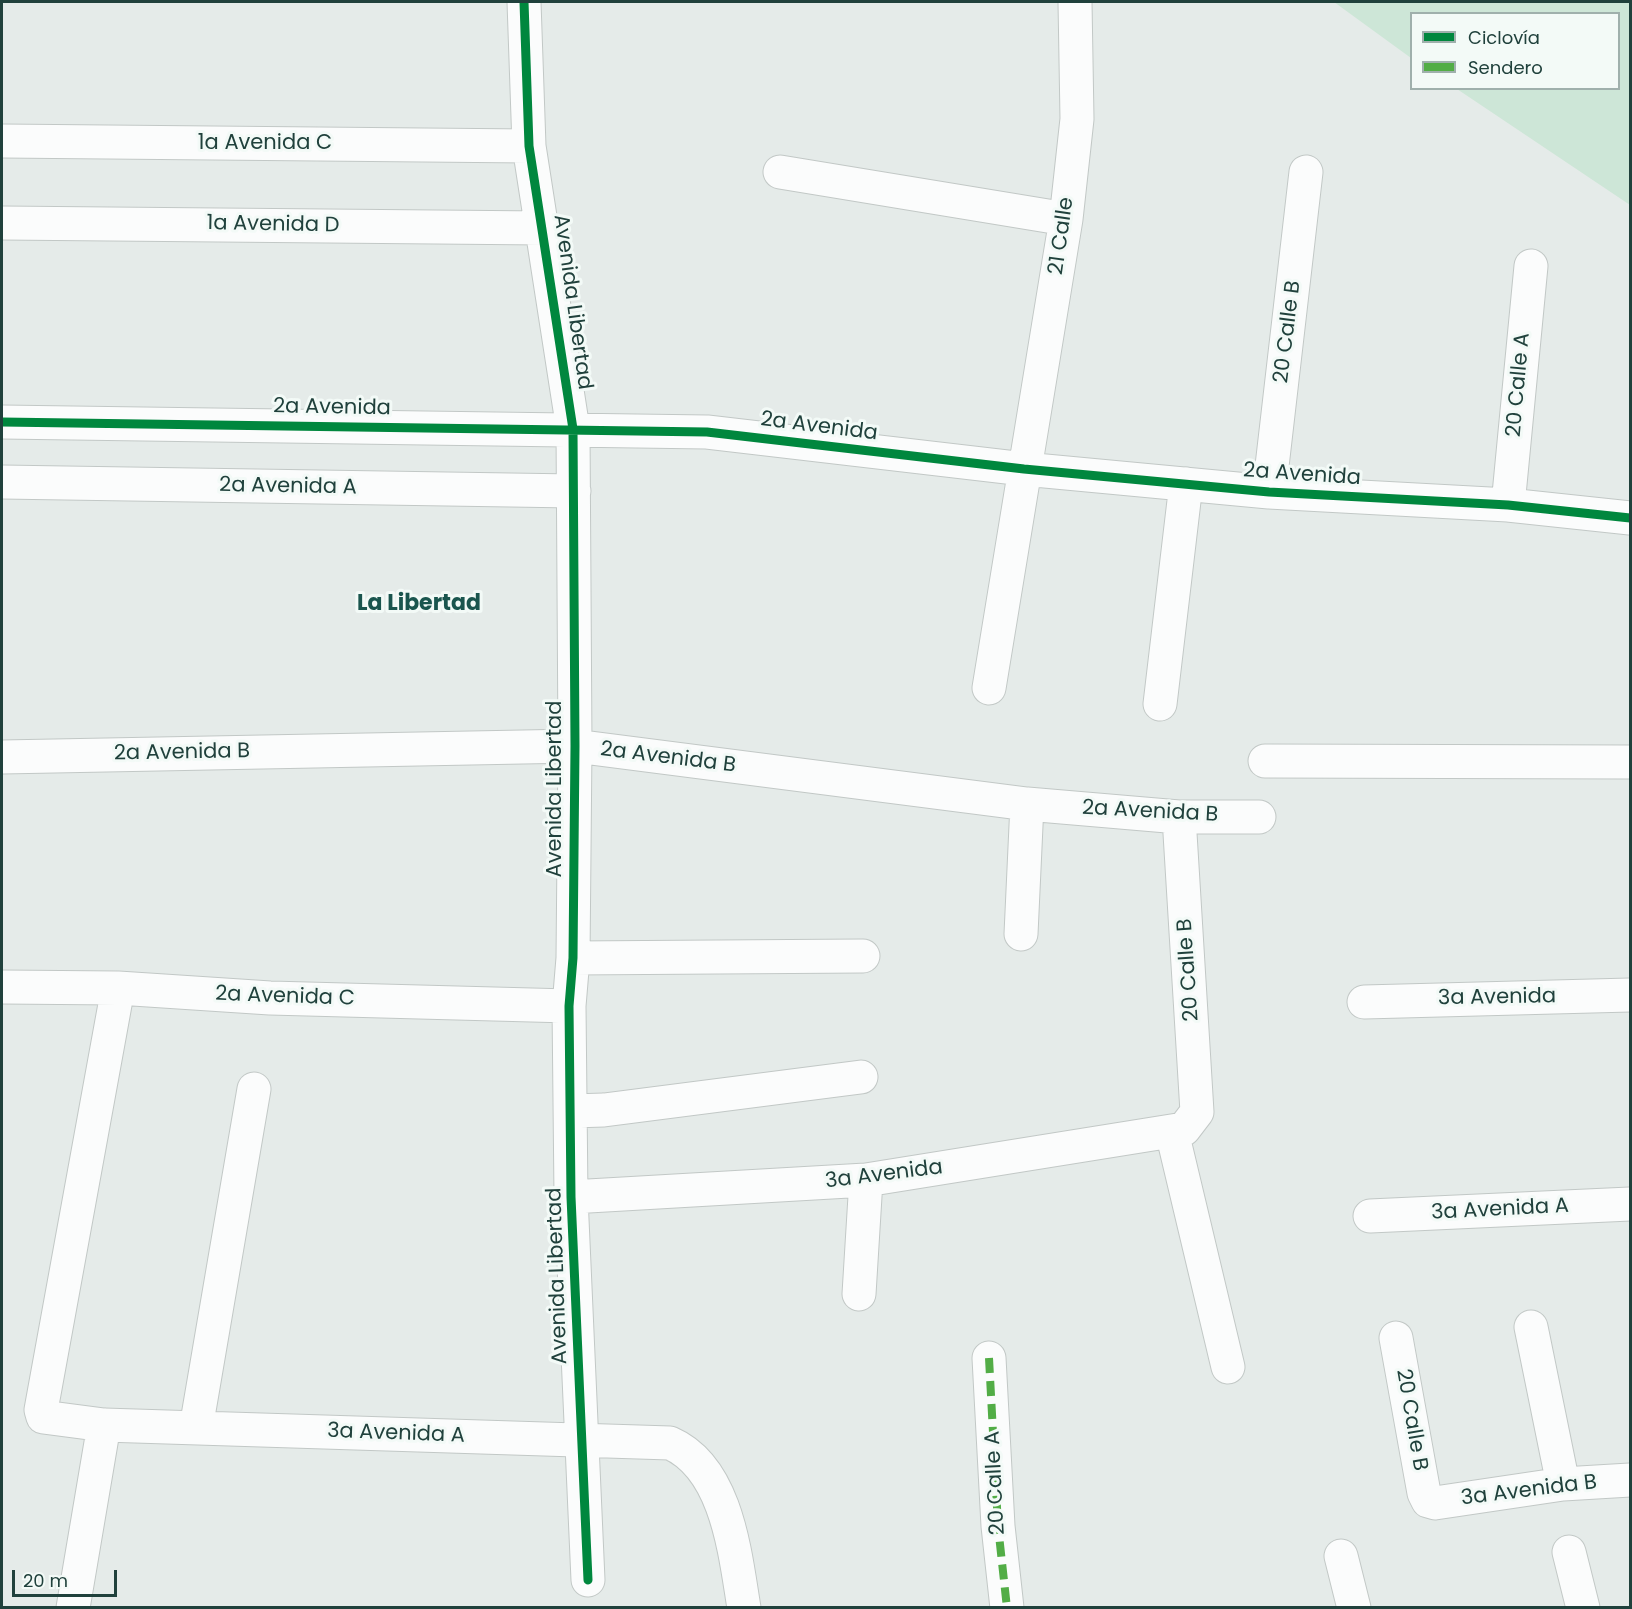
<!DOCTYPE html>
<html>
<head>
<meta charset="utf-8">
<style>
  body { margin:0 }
  #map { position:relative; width:1632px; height:1609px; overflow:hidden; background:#e5ebe9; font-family:Poppins,sans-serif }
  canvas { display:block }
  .frame { position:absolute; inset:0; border:3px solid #20413c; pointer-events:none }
  .legend { position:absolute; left:1410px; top:12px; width:210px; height:78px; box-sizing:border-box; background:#f3faf7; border:2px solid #9fb0ac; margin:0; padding:8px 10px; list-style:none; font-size:18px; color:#20413c }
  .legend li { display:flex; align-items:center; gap:12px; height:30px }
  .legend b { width:30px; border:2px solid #9fb0ac }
  .scale { position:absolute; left:12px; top:1570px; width:105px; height:27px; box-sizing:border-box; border:3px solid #20413c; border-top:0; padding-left:8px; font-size:18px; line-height:21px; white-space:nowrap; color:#20413c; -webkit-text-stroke:4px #f3faf7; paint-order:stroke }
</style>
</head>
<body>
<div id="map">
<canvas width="1632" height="1609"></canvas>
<div class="frame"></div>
<ul class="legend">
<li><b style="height:8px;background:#00873e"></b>Ciclovía</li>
<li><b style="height:8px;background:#52ad46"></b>Sendero</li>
</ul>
<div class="scale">20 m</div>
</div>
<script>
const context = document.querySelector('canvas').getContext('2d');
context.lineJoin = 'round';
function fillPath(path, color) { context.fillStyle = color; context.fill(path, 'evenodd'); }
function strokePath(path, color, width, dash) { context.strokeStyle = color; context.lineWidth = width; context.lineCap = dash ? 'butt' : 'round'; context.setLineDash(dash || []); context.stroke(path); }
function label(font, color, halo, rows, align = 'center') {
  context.font = font + ' Poppins,sans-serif'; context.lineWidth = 6; context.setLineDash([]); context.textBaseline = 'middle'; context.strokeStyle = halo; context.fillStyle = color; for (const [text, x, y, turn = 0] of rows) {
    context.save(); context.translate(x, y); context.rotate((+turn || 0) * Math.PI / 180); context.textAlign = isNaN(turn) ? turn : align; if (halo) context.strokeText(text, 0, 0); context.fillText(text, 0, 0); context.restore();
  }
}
const green = new Path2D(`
  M1334 2H1630V205L1457 89 1618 88V14H1412L1411 58Z`);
const minor = new Path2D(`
  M524 2 529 146 573 429 575 746 573 958 569 1006 571 1197 588 1580
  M2 141 529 146
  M780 172 1066 219
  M2 223 544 228
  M2 422 707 432 1024 469 1269 492 1508 505 1630 518
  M2 482 574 491
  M1269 492 1306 172
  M1508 505 1531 266
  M989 688 1066 219 1077 119 1075 2
  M1160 704 1186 484
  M2 757 575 746 1027 804 1179 817H1259
  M1265 761 1630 762
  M1021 934 1027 804
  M573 958 863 956
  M2 987 118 988 270 998 569 1006
  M118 988 41 1410 43 1417 104 1425 670 1443C727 1468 735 1553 744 1608
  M1364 1002 1630 995
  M572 1111 604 1110 861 1077
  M1172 1132 1228 1367
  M571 1197 866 1180 1184 1129 1197 1112 1179 817
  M1370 1216 1630 1204
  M859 1294 866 1180
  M1531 1327 1563 1484
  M1396 1338 1424 1493 1428 1501 1435 1503 1563 1484 1630 1480
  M989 1358 998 1526 1007 1608
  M196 1428 254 1089
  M1569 1552 1583 1608
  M1341 1556 1354 1608
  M73 1608 104 1425`);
const quiet = new Path2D(`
  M989 1358 998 1526 1007 1608`);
const cycleway = new Path2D(`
  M524 2 529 146 573 429 575 746 573 958 569 1006 571 1197 588 1580
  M2 422 707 432 1024 469 1269 492 1508 505 1630 518`);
const streetNames = [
  ["1a Avenida C",265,144],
  ["1a Avenida D",273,225,1],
  ["21 Calle",1062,236,-82],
  ["Avenida Libertad",572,302,82],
  ["20 Calle B",1288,332,-83],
  ["20 Calle A",1519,385,-85],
  ["2a Avenida",332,408,1],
  ["2a Avenida",819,427,7],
  ["2a Avenida",1302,475,4],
  ["2a Avenida A",288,487,1],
  ["2a Avenida B",182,753,-1],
  ["2a Avenida B",668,758,7],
  ["Avenida Libertad",556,789,-90],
  ["2a Avenida B",1150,812,3],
  ["20 Calle B",1189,970,-94],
  ["2a Avenida C",285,997,2],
  ["3a Avenida",1497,998,-1],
  ["3a Avenida",884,1175,-7],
  ["3a Avenida A",1500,1210,-3],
  ["Avenida Libertad",558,1276,-92],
  ["20 Calle B",1411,1420,80],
  ["3a Avenida A",396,1434,2],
  ["20 Calle A",996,1483,-93],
  ["3a Avenida B",1529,1491,-7]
];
const neighbourhoodNames = [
  ["La Libertad",419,604]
];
fillPath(green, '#cde6d7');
strokePath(minor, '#c2c8c6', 35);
strokePath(minor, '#fbfcfc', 33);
strokePath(quiet, '#52ad46', 8, [15, 8]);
strokePath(cycleway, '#00873e', 9);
label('21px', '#20413c', '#f3faf7', streetNames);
label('bold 22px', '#1a554e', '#f3faf7', neighbourhoodNames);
</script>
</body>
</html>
